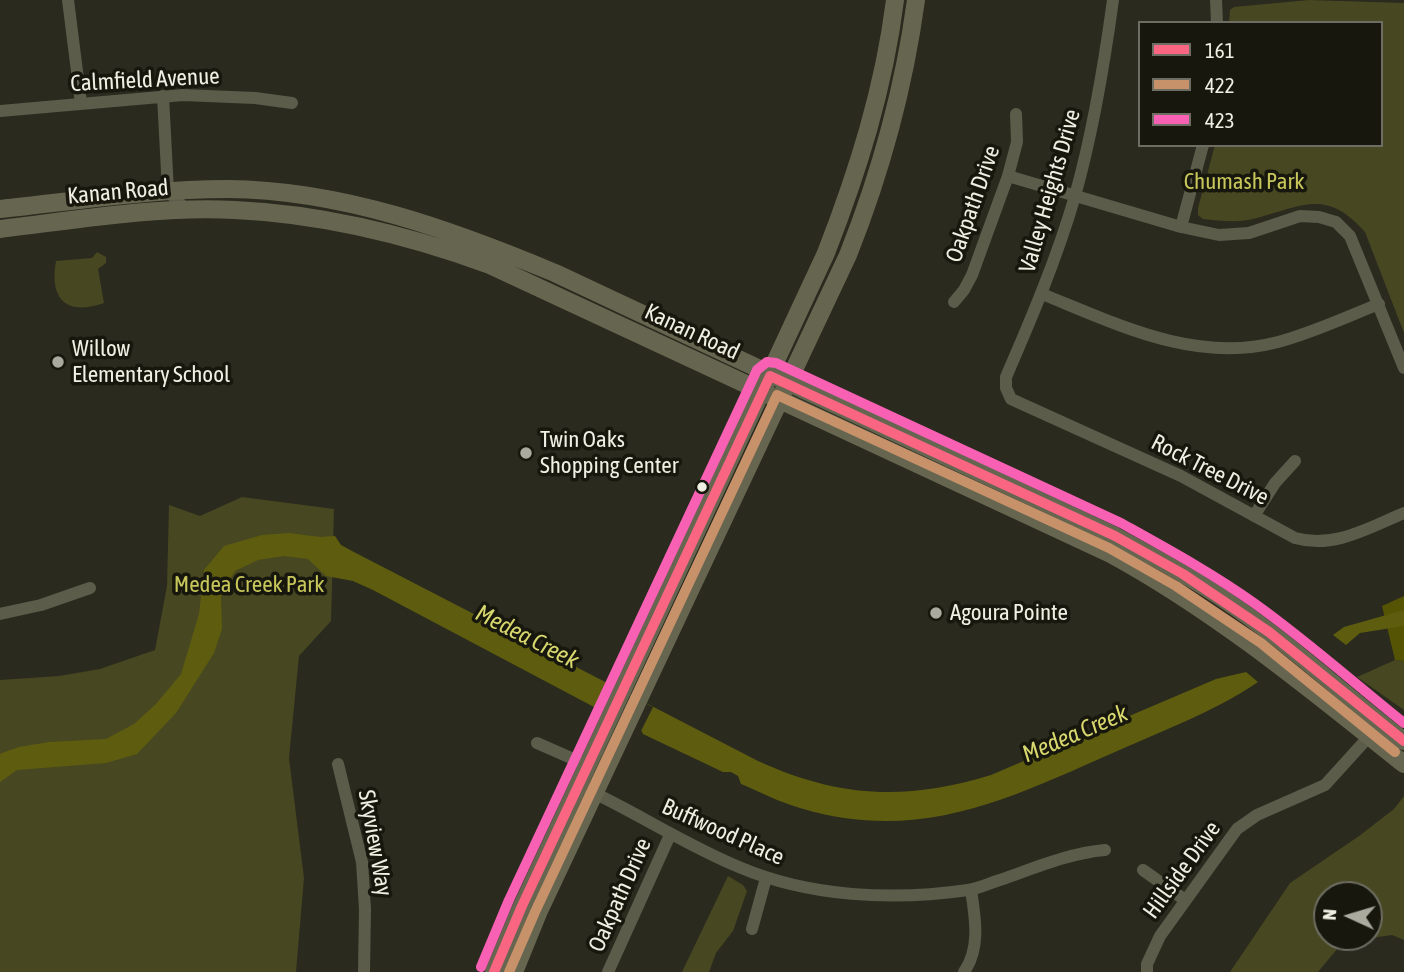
<!DOCTYPE html>
<html>
<head>
<meta charset="utf-8">
<style>
  body { margin:0 }
  #map { position:relative; width:1404px; height:972px; overflow:hidden; background:#2a2a1f; font-family:"Asap Condensed",sans-serif }
  canvas { display:block }
  .legend { position:absolute; left:1138px; top:21px; width:245px; height:126px; box-sizing:border-box; background:#17170e; border:2px solid #6d6d63; margin:0; padding:9px 12px; list-style:none; font-size:21px; color:#efefe2 }
  .legend li { display:flex; align-items:center; gap:14px; height:35px }
  .legend b { width:35px; border:2px solid #6d6d63 }
  .north { position:absolute; left:1313px; top:881px; width:70px; height:70px; box-sizing:border-box; background:#17170e; border:2px solid #6d6d63; border-radius:50%; rotate:274deg; font-size:19px; font-weight:700; line-height:28px; text-align:center; color:#efefe2 }
  .north::after { content:''; display:block; margin:auto; width:24px; height:32px; background:#aaaa9e; clip-path:polygon(50% 0,100% 100%,50% 72%,0 100%) }
</style>
</head>
<body>
<div id="map">
<canvas width="1404" height="972"></canvas>
<ul class="legend">
<li><b style="height:9px;background:#fa6682"></b>161</li>
<li><b style="height:9px;background:#c7916a"></b>422</li>
<li><b style="height:9px;background:#f860b3"></b>423</li>
</ul>
<div class="north">N</div>
</div>
<script>
const context = document.querySelector('canvas').getContext('2d');
context.lineJoin = 'round';
function fillPath(path, color) { context.fillStyle = color; context.fill(path, 'evenodd'); }
function strokePath(path, color, width, dash) { context.strokeStyle = color; context.lineWidth = width; context.lineCap = dash ? 'butt' : 'round'; context.setLineDash(dash || []); context.stroke(path); }
function label(font, color, halo, rows, align = 'center') {
  context.font = font + ' "Asap Condensed",sans-serif'; context.lineWidth = 7; context.setLineDash([]); context.textBaseline = 'middle'; context.strokeStyle = halo; context.fillStyle = color; for (const [text, x, y, turn = 0] of rows) {
    context.save(); context.translate(x, y); context.rotate((+turn || 0) * Math.PI / 180); context.textAlign = isNaN(turn) ? turn : align; if (halo) context.strokeText(text, 0, 0); context.fillText(text, 0, 0); context.restore();
  }
}
const green = new Path2D(`
  M1309 0 1404 3V333L1365 232C1327 189 1304 205 1257 218 1239 223 1221 221 1203 219L1198 215V208L1215 145H1381V23H1229L1230 10 1234 7Z
  M97 252 106 257V263L98 269 104 303C67 316 49 300 56 261L92 258Z
  M242 497 334 509 331 621 299 656 289 758 304 878 296 972H0V680L59 676 100 669 155 650 167 586 169 505 200 516Z
  M1395 660 1404 661V710L1357 677Z
  M1404 796V940L1392 935 1343 942 1318 972H1230L1290 883 1359 836 1394 809ZM1327 895H1369V937H1327Z
  M728 876 743 885 747 891 733 931 716 953 709 972H682Z`);
const forest = new Path2D(`
  M1404 596V661L1395 660 1382 606Z`);
const water = new Path2D(`
  M289 533 320 537 335 536 341 545 352 551 758 761C839 798 906 801 991 775L1216 679 1246 672 1258 682C1214 712 1164 730 1115 752 1008 799 920 844 800 808 779 802 760 792 741 784L738 776 731 772H723L643 734 641 730 594 707 373 590 353 581 326 576 308 559 284 556 258 560 235 571 221 596 222 629 214 653 176 713 137 754 106 763 17 770 0 782V754L2 753 19 747 49 742 106 739 134 724 156 704 181 674 199 614 204 570 224 546 262 535Z
  M1404 610V626L1360 633 1346 645 1333 635 1344 627Z`);
const pier = new Path2D(`
  M608 685 653 707 641 731 596 709Z`);
const street = new Path2D(`
  M68 0 81 103
  M1113 0C1104 66 1093 132 1075 196 1057 258 1032 317 1006 377V388L1011 399 1181 476 1295 538C1334 549 1368 528 1404 513
  M1216 0 1217 23
  M163 96 168 191 186 210
  M0 111 183 95 255 98 292 103
  M1008 176 1181 227 1219 235 1249 233 1300 216 1319 217 1336 222 1350 236 1404 368
  M1181 227 1203 145
  M1042 294C1117 324 1195 364 1278 342 1312 333 1346 317 1379 304
  M954 302 964 290 972 275 1008 176 1017 142 1016 114
  M1254 516 1275 483 1295 461
  M0 614 41 605 90 588
  M537 743 587 765
  M338 764 362 862 365 909 364 972
  M588 790C639 814 686 845 739 867 809 897 893 901 968 890 980 888 992 882 1003 879 1037 867 1070 853 1105 850
  M1143 870 1185 900
  M752 929 766 878
  M608 972 670 835
  M964 972C981 948 975 917 971 890
  M1147 972V964L1160 936 1237 829 1257 815 1325 785 1374 731`);
const secondary = new Path2D(`
  M0 209C76 201 152 189 228 189 342 190 452 230 555 273L1115 536C1151 556 1188 575 1222 598 1287 641 1343 694 1404 741
  M0 229C77 220 156 206 235 210 322 214 408 235 490 265L1111 554C1217 612 1310 689 1404 764
  M494 972 522 906 826 253C858 171 884 88 895 0
  M514 972 538 913 848 255C881 172 904 88 916 0`);
const bus1 = new Path2D(`
  M494 972 522 906 770 376 1115 536 1183 574 1269 632 1404 741`);
const bus2 = new Path2D(`
  M509 972 535 912 777 395 1109 548 1176 586 1261 643 1395 752`);
const bus3 = new Path2D(`
  M481 967 509 900 757 370 767 362 776 363 1121 523C1166 548 1212 573 1254 603 1306 640 1354 683 1404 723`);
const markers = [
  [58,362,7,"#aaaa9e"],
  [526,453,7,"#aaaa9e"],
  [702,487,6,"#efefe2"],
  [936,613,7,"#aaaa9e"]
];
const streetNames = [
  ["Calmfield Avenue",145,80,-3],
  ["Valley Heights Drive",1050,191,-74],
  ["Kanan Road",118,192,-5],
  ["Oakpath Drive",973,204,-71],
  ["Kanan Road",692,332,25],
  ["Rock Tree Drive",1210,470,27],
  ["Buffwood Place",723,832,24],
  ["Skyview Way",375,843,80],
  ["Hillside Drive",1182,870,-54],
  ["Oakpath Drive",620,895,-66]
];
const parkNames = [
  ["Chumash Park",1244,182],
  ["Medea Creek Park",249,585]
];
const poiNames = [
  ["Willow",72,349],
  ["Elementary School",72,375],
  ["Twin Oaks",540,440],
  ["Shopping Center",540,466],
  ["Agoura Pointe",950,613]
];
const waterNames = [
  ["Medea Creek",527,637,27],
  ["Medea Creek",1075,734,-23]
];
fillPath(green, '#474721');
fillPath(forest, '#555404');
fillPath(water, '#5e5d0f');
fillPath(pier, '#2a2a1f');
strokePath(street, '#5c5c4b', 12);
strokePath(secondary, '#666650', 18);
strokePath(bus1, '#fa6682', 10);
strokePath(bus2, '#c7916a', 10);
strokePath(bus3, '#f860b3', 10);
for (const [x, y, r, color] of markers) { const dot = new Path2D(); dot.arc(x, y, r, 0, 2 * Math.PI); context.fillStyle = color; context.fill(dot); strokePath(dot, '#17170e', 2.5); }
label('23px', '#efefe2', '#17170e', streetNames);
label('23px', '#c7c65b', '#17170e', parkNames);
label('23px', '#efefe2', '#17170e', poiNames, 'left');
label('italic 24px', '#d9d86e', '#17170e', waterNames);
</script>
</body>
</html>
